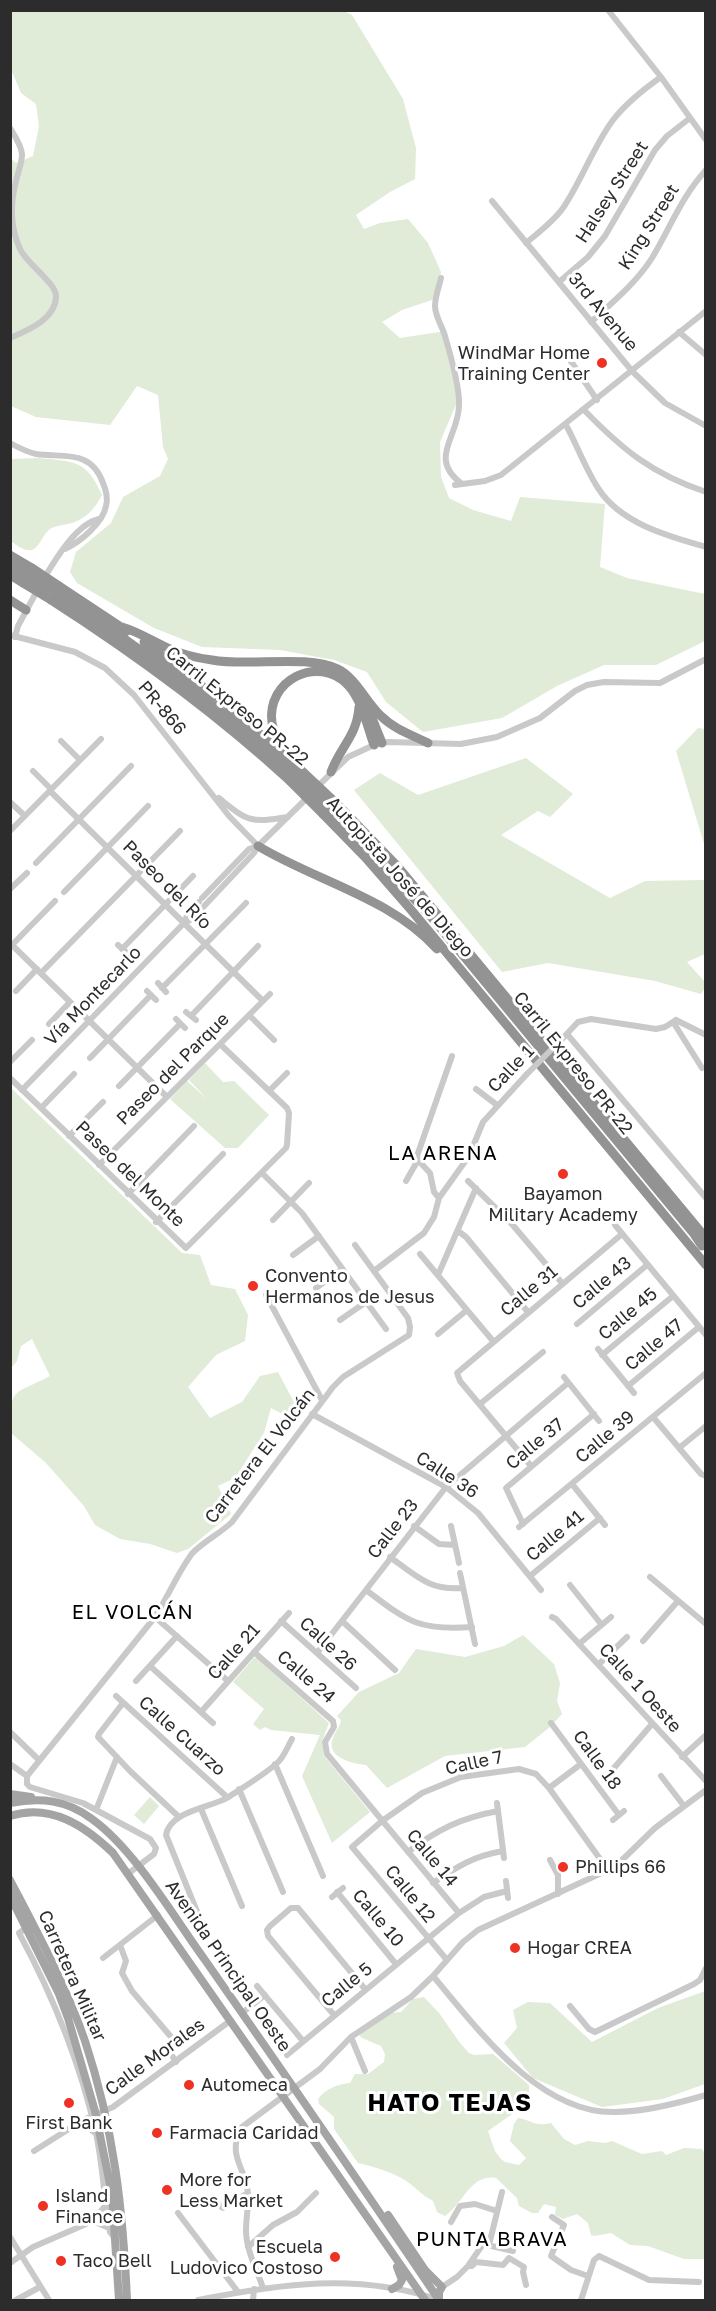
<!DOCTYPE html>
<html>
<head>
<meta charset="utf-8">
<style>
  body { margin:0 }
  #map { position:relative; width:716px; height:2311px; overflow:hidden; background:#fff; font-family:"Golos Text",sans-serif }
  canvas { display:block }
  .frame { position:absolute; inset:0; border:12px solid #2c2c2c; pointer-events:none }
</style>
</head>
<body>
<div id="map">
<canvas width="716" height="2311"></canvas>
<div class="frame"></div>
</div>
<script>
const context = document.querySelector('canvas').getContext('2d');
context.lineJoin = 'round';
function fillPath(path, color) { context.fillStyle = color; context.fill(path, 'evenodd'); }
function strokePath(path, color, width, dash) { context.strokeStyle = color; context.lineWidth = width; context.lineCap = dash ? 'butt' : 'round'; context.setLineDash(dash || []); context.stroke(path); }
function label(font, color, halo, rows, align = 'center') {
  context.font = font + ' "Golos Text",sans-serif'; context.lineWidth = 6; context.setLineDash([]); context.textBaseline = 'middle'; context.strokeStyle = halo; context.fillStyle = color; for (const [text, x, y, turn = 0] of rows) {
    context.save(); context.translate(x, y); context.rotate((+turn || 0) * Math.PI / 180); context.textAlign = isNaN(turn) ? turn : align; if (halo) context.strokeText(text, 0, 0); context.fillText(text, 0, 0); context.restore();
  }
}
const green = new Path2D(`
  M11 11H344L352 15 403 99 416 148 415 179 390 192 356 215 364 229 380 223 408 219 428 243 441 272 435 299 402 310 382 322 400 338 446 331 458 400 440 442 441 477 449 498 473 510 511 521 520 497 605 504 600 567 627 578 705 594V641L656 665H604L557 686 502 718 423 732 386 702 367 672 334 660 280 650 202 647 154 628 77 583 70 572 76 552 111 523 123 497 160 476 168 459 163 447 158 395 137 386 110 425 36 417 11 406V159L16 163 33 156 39 126 36 104 21 93 13 74 11 72Z
  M39 458C74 462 86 459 102 495 94 510 85 520 68 524 62 525 55 526 50 529 43 534 39 548 32 550 25 552 16 545 11 541V459Z
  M698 728 705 729V847L676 751Z
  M526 758 573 794 550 817 538 811 501 835 610 898 645 881 705 880V954L687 962 705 982V988L701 994 655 981 548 963 502 972 354 790 380 773 418 795Z
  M205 1063 223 1082 234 1081 269 1115 238 1148H225L170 1099 187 1081 207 1099 189 1080Z
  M10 1087 182 1253 200 1255 211 1285 235 1289 248 1315 245 1341 216 1355 188 1387 210 1418 242 1402 260 1376 278 1372 298 1410 292 1419 271 1408 264 1433 235 1478 218 1486 231 1514 188 1549 177 1553 150 1544 120 1539 95 1525 84 1506 46 1463 11 1433C10 1386 12 1396 50 1376L32 1339 21 1346 17 1361 11 1368Z
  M523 1635 554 1664 560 1683 557 1701 562 1714 550 1727 525 1747 445 1756 387 1788 366 1765C352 1764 325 1757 333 1738 335 1731 340 1728 341 1720L337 1716 359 1692 399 1673 416 1649 465 1657 504 1646Z
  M254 1658H257L329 1723 322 1741 324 1756 370 1812 332 1843 302 1776 320 1735 271 1730 265 1727 260 1730 253 1724 264 1709 233 1682Z
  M150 1797 159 1806 144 1824 134 1815Z
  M705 1991V2084L663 2099 602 2107 533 2078 504 2043 517 2028 513 2010 528 2002 550 2003 592 2042 658 2008Z
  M424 1997 439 2013 460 2043 469 2053 474 2055 493 2054 529 2085V2109L515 2112 488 2131 495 2151 501 2159 505 2162 519 2165 526 2158 510 2141 514 2124 518 2118C533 2120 533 2127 551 2123L564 2139 575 2145 588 2141 605 2143 612 2141 642 2154 662 2151 666 2155 684 2148 702 2149 706 2156 705 2259H684L648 2246 630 2245 611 2233 594 2236 591 2235 588 2223 577 2214 563 2219 555 2215 556 2207 544 2204 538 2213H532L519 2206 517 2198 496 2178C470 2174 464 2203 445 2216L437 2212 433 2201C421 2195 414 2185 403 2179 392 2172 371 2166 358 2163L334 2129V2117L319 2104 318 2099C325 2089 338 2084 350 2083L355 2074H368L384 2062 385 2054 381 2046 362 2038 360 2036 361 2031 390 2013 401 2012 413 1999Z`);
const minor = new Path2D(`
  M608 10 661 77 706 140
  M10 128C15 136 21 145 22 154 22 163 18 172 16 181 10 204 10 227 20 249 26 263 56 283 56 296 56 319 28 330 10 338
  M492 201 632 371 665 403 706 426
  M526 243C539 232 553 222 563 208 582 180 593 147 613 120 627 102 644 89 661 77
  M441 278C439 287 435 297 435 306 435 316 442 326 445 336 450 353 460 388 459 405 459 437 427 458 462 484
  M559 282 588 257 605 236 655 150 667 136 690 118
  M591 322C613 302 636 283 652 258 670 228 682 196 706 170
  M679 332 706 355
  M566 354 597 400
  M584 410C623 450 652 474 706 492
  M566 425C577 445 585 468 598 488 620 523 667 536 706 547
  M10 443C19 448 27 452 36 454 64 458 91 449 103 483 106 490 108 499 106 506 103 523 80 542 65 549
  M455 485 485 481 501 475 706 311
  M43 580C55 560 76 524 99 519
  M10 635 75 652 105 668 134 695 229 816 258 846
  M15 637 18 626 38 589
  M61 741 80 760
  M33 771 51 789
  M317 787 348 757 374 745 388 742 461 744 497 737 540 718 575 691 587 685 604 682 660 683 706 659
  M50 791 263 1001
  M219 798C248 822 251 823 288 817
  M10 802 25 816
  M10 831 101 739
  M36 863 131 766
  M10 889 27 873
  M64 892 148 806
  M202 898 249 849 258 846
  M184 923 188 913 199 902
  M10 943 166 1096
  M12 945 55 901
  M118 945 127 953
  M122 949 193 876
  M41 973 180 831
  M158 983 166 992
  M162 988 246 903
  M16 991 37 969
  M147 991 156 1000
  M186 1012 196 1020
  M249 1015 274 1040
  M191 1016 258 946
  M176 1019 185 1028
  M676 1020 675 1025 702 1068
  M676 1020 706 1035
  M49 1024 70 1002
  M567 1034 706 1198
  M562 1039 578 1022 591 1019 656 1029 665 1027 676 1020
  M90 1058 151 995
  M10 1062 32 1040
  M10 1078 186 1248 286 1148 287 1145 289 1113 287 1108 220 1044
  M119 1086 180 1024
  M476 1089 497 1105
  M22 1090 184 923 192 919 254 853 258 846 308 797
  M269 1091 287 1073
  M41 1108 74 1074
  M69 1136 103 1102
  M418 1160 430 1173 434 1192 439 1198
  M99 1165 270 994
  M262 1173 302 1213 386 1329
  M406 1181 418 1160 417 1156 452 1056
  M468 1181 511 1223 562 1283
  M128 1194 194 1126
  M273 1220 309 1183
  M156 1222 223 1154
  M615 1225 706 1335
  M458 1231 466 1237 528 1312
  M420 1254 493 1341
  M293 1255 319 1236
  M374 1271 424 1233 434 1217 439 1198 469 1156 483 1122 526 1075
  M438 1275 476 1188
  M316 1288 342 1269
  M266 1295 322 1400
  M340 1320 366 1302
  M577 1324 647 1265
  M438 1334 467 1310
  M598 1349 634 1393
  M602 1355 673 1296
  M564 1377 599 1421
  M628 1386 699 1327
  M480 1404 543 1352
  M312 1414 446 1487 478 1513 541 1590
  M653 1417 701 1474 706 1476
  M679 1448 706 1426
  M531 1466 460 1381 457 1373 622 1234
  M572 1484 605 1525
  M523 1524 506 1488 594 1414
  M414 1526 439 1544 455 1545
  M451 1526 459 1563
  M519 1527 706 1373
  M390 1557C416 1576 430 1591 463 1588
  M460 1573 475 1644
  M530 1576 600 1518
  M650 1577 706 1624
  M570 1585 601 1624
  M366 1590C407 1621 418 1631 472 1627
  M155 1617 228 1681
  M552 1617 556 1619 706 1781
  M281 1621 356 1688
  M342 1621 395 1670
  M643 1641 678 1601
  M579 1644 611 1617
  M254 1652 333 1721 334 1727 325 1742 327 1754 459 1913
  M317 1653 446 1487 568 1383
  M599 1664 627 1637
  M150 1666 213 1723
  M136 1681 177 1636
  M116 1696 227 1797
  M123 1703 99 1734 98 1737 130 1771 179 1817
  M201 1712 289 1613
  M551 1723 619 1815
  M10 1732 39 1760
  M682 1757 706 1735
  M10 1764 27 1776
  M275 1764 323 1876
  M614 1768 652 1724
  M661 1776 684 1806
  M549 1788 581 1764
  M239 1789 283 1892
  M497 1803 504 1858
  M201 1809 242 1906
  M96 1810 117 1757
  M613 1820 624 1811
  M408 1852C438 1829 461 1818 498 1811
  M550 1860 558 1875V1894
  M129 1873 154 1854 156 1848 150 1839 83 1803 30 1787 27 1784V1776L155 1617C168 1597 177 1574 191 1555 198 1545 221 1533 232 1522L333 1387 343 1377 409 1335 410 1327 408 1318 355 1245
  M506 1881 508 1898
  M433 1883C458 1866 474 1856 503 1851
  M337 1892 396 1964
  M332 1897 343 1888
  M200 1919 166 1835C170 1811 209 1808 227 1798 239 1790 272 1770 280 1760 285 1754 288 1746 292 1739
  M26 1928 19 1933C53 1996 80 2062 96 2133 103 2166 104 2200 110 2232L115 2238
  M120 1945 126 1961 122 1973 132 1991 172 2038V2042L168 2049 176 2062
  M103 1958 158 1915
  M447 1960 352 1847 382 1821 422 1793 461 1777 519 1769 536 1774 549 1788 608 1870
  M433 1976C477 2028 539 2114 615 2112 642 2112 679 2103 706 2095
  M257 1986 303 2041
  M570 2006 589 2029 595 2032 694 1984 700 1980 706 1968
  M242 2013 265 1995
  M334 2015 268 1936 267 1930 270 1926 291 1908H298L365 1989
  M351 2037 365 2071
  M287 2055 459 1913 484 1897 507 1891
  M78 2124 86 2126 95 2133
  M34 2151 83 2120 113 2107 230 2021
  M212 2199 223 2208 248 2193
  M178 2213 238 2292
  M552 2217 564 2225 551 2256 571 2270 588 2276
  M93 2221 109 2228
  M451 2222 460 2206 475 2204 497 2211
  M10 2237 49 2300
  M489 2245 502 2192
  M248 2247 273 2225 297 2212 316 2193
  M10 2263 33 2247 93 2221 106 2205
  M469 2266H472L476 2262 503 2265 509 2258 524 2267 523 2272 526 2285
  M442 2287 457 2277 468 2266 483 2244 513 2251
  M263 2288C257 2270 246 2250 246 2230 246 2218 249 2205 248 2193 245 2166 226 2155 242 2127L320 2069 351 2037 411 1997 433 1976 463 1942 478 1930 608 1870 620 1862 655 1828 706 1790
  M16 2300 40 2287
  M198 2300C279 2284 358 2272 439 2300
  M253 2300 254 2289
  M581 2300 594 2260 599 2256 649 2280 699 2282`);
const major = new Path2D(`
  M10 1794 31 1797
  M10 1803C41 1797 67 1800 92 1819 135 1850 173 1916 205 1960 284 2073 362 2186 439 2300
  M10 1816C51 1803 85 1826 113 1853L425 2300
  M10 1880C37 1932 66 1985 85 2041 114 2129 123 2209 127 2300
  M10 1896 59 1994 68 2018 95 2111 112 2194 119 2300
  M388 2215 425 2270 442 2287 439 2292V2300
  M392 2289 399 2285 402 2280 397 2267`);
const highway = new Path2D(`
  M10 555 32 568
  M10 565 28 576
  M10 575 23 583
  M59 586 127 631
  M55 592C141 647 220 708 296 775
  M10 600 26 610
  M51 600C135 654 216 713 290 781
  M122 627C139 632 152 641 168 648 181 654 197 658 212 660 250 667 305 654 338 669 355 677 367 703 381 716 394 729 412 735 428 743
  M144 642 226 704 301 770
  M366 703 382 743
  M287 751C281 742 274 734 272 723 266 680 318 654 348 685 362 700 367 726 374 745
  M331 772C340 747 357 736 359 707
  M335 802 399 868 706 1238
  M329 808 432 918 694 1234 702 1246
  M323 814 365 857 412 911 706 1265
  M258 846C316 881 391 898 437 949`);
const minorBridge = new Path2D(`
  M526 1075 562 1039`);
const highwayBridge = new Path2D(`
  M32 568 59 586
  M28 576 55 592
  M23 583 51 600
  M301 770 335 802
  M296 775 329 808
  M290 781 323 814`);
const markers = [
  [602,363,6,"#ed3224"],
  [563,1174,6,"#ed3224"],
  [253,1286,6,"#ed3224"],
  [563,1867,6,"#ed3224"],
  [515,1948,6,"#ed3224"],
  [189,2085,6,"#ed3224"],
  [69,2103,6,"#ed3224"],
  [157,2133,6,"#ed3224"],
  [167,2190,6,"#ed3224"],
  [43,2206,6,"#ed3224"],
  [335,2257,6,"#ed3224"],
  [61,2261,6,"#ed3224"]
];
const streetNames = [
  ["Halsey Street",612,192,-57],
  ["King Street",649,227,-58],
  ["3rd Avenue",603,312,50],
  ["Carril Expreso PR-22",237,706,39],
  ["PR-866",162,708,50],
  ["Autopista José de Diego",400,877,48],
  ["Paseo del Río",167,885,45],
  ["Vía Montecarlo",93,996,-46],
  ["Carril Expreso PR-22",573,1063,51],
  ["Paseo del Parque",173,1069,-45],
  ["Calle 1",511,1069,-46],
  ["Paseo del Monte",130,1174,44],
  ["Calle 43",602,1283,-40],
  ["Calle 31",529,1291,-40],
  ["Calle 45",628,1314,-40],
  ["Calle 47",654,1345,-40],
  ["Calle 39",605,1437,-40],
  ["Calle 37",535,1444,-40],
  ["Carretera El Volcán",260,1456,-52],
  ["Calle 36",447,1475,33],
  ["Calle 23",393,1529,-52],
  ["Calle 41",555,1536,-40],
  ["Calle 26",328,1644,42],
  ["Calle 21",234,1652,-48],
  ["Calle 24",306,1677,41],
  ["Calle 1 Oeste",640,1688,48],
  ["Calle Cuarzo",182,1736,42],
  ["Calle 18",597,1760,54],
  ["Calle 7",474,1763,-12],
  ["Calle 14",432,1858,50],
  ["Calle 12",410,1894,51],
  ["Calle 10",378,1918,50],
  ["Avenida Principal Oeste",228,1966,55],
  ["Carretera Militar",72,1976,66],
  ["Calle 5",347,1985,-39],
  ["Calle Morales",155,2057,-36]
];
const poiNames = [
  ["WindMar Home",590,353,"right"],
  ["Training Center",590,374,"right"],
  ["Bayamon",563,1194,"center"],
  ["Military Academy",563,1215,"center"],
  ["Convento",265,1276],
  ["Hermanos de Jesus",265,1297],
  ["Phillips 66",575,1867],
  ["Hogar CREA",527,1948],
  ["Automeca",201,2085],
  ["First Bank",69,2123,"center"],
  ["Farmacia Caridad",169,2133],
  ["More for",179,2180],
  ["Less Market",179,2201],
  ["Island",55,2196],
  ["Finance",55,2217],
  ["Escuela",323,2247,"right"],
  ["Ludovico Costoso",323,2268,"right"],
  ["Taco Bell",73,2261]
];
const neighbourhoodNames = [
  ["LA ARENA",443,1154],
  ["EL VOLCÁN",133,1613],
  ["PUNTA BRAVA",492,2240]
];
const districtNames = [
  ["HATO TEJAS",450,2103]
];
fillPath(green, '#e0ebd8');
strokePath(minor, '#c9c9c9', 6);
strokePath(major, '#a4a4a4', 8);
strokePath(highway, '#939393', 9);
strokePath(minorBridge, '#c9c9c9', 6);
strokePath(highwayBridge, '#939393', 9);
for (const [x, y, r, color] of markers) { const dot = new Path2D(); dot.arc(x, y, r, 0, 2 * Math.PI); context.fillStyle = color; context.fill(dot); strokePath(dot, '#fff', 2); }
label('18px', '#2c2c2c', '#fff', streetNames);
label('18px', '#2c2c2c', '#fff', poiNames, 'left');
context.letterSpacing = '1.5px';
label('20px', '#000', '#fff', neighbourhoodNames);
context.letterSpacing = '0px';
context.letterSpacing = '1.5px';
label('bold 24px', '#000', '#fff', districtNames);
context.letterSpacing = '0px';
</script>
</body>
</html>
